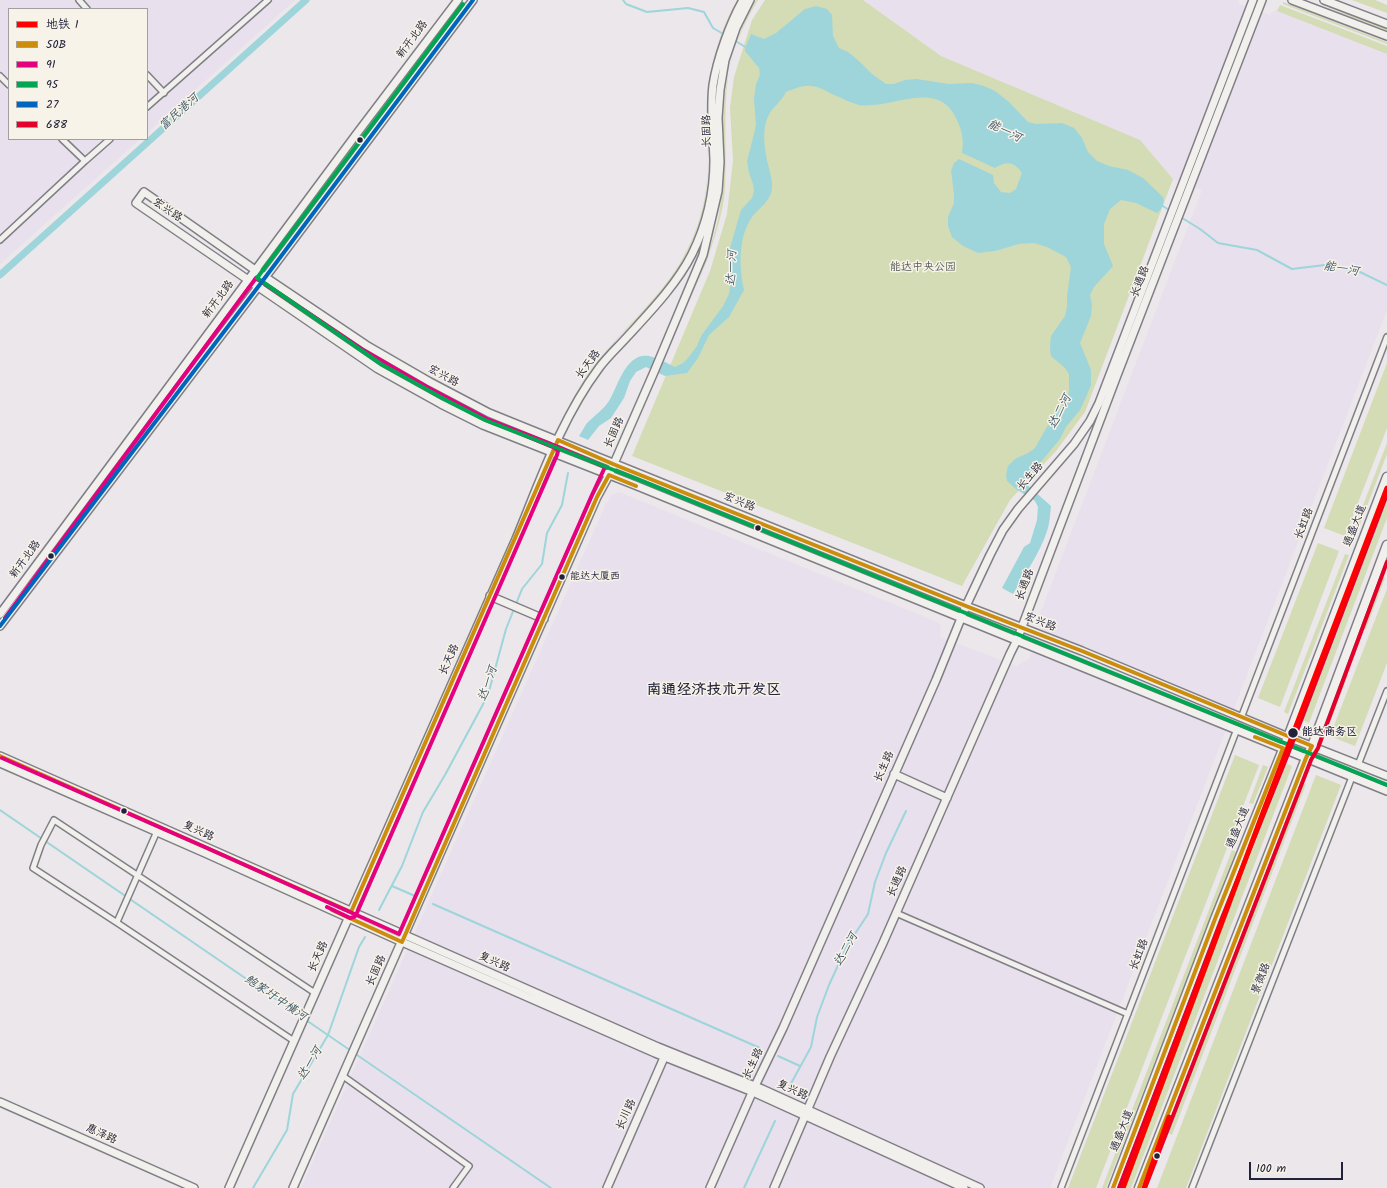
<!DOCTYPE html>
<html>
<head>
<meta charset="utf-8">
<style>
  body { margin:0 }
  #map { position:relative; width:1387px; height:1188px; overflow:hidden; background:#ebe7eb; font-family:Kalam,"LXGW WenKai TC",sans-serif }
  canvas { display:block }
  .legend { position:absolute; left:8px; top:8px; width:140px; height:132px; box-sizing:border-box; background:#f7f3e8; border:1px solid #a29fa3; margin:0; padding:5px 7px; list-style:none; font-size:12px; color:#22223b }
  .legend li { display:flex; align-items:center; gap:8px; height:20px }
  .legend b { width:20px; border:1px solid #a29fa3 }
  .scale { position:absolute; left:1249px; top:1162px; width:94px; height:18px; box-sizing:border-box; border:2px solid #22223b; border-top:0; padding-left:5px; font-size:12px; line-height:14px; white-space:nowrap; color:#22223b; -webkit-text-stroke:3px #f7f3e8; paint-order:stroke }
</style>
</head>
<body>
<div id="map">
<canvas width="1387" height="1188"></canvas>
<ul class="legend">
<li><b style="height:5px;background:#f00"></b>地铁 1</li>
<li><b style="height:5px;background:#cc8c0c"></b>50B</li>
<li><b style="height:5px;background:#e5007d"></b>91</li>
<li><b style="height:5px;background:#00a651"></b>95</li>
<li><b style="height:5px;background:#0065bd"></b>27</li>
<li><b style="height:5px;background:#e4002b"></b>688</li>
</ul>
<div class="scale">100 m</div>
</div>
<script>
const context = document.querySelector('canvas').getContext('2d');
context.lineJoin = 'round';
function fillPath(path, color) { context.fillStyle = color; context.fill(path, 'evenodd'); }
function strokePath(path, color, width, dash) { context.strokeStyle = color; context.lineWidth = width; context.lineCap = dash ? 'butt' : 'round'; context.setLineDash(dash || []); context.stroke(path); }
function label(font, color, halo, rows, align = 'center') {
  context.font = font + ' Kalam,"LXGW WenKai TC",sans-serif'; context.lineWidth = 3; context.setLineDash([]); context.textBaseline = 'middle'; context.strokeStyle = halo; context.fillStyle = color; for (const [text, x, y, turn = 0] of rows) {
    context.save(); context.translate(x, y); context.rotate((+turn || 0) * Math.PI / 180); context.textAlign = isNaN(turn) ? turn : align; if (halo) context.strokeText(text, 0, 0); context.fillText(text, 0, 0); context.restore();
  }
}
const built = new Path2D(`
  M0 0H295L147 133V9H9V139H140L0 264Z
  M863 0H1238L1239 4 1269 15 1274 11 1281 9 1387 51V310L1050 1188H301L606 504 612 495 619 492 935 621 940 624 941 630 940 637 1017 666 1022 662 1028 660 1043 625 1040 614 1202 190 1173 179 1139 140 941 56Z`);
const green = new Path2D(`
  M737 0H738C719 34 709 74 708 113 707 152 712 189 698 227 688 254 674 278 655 300 637 320 617 337 601 358 585 378 573 400 562 423 562 418 568 410 570 404 579 388 589 370 602 356 631 321 667 291 687 250 698 229 705 204 707 180 710 152 705 123 708 95 710 63 721 28 737 0Z
  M756 0H758C745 21 731 52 728 77 723 114 727 152 725 189 723 215 714 239 706 263L627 444C628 434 641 409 646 397 669 345 696 293 713 238 725 201 723 163 723 124 724 80 734 38 756 0Z
  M765 0H863L941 56 1140 140 1173 179 1085 412 1056 451 1010 500 962 586 632 456 710 271 727 214 733 160 730 108 734 77 752 20Z
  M1299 0C1309 0 1318 5 1328 8 1348 15 1368 20 1387 28V34Z
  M1352 0H1375L1387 5V13Z
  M1283 2 1387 42V44L1283 4Z
  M1280 5 1387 46V54L1277 11Z
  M1387 363V428L1345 536 1324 528Z
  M1387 443V454L1352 545 1348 544Z
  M539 474 512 541 356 892 355 891Z
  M1387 498V518L1309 723 1302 720Z
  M600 500H601L417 918 416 917Z
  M1318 543 1339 551 1280 707 1258 698Z
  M1345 554 1349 555 1288 714 1284 712Z
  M1381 576 1385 578 1366 629 1361 628Z
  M1387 589V663L1355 746 1330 736Z
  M1344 673 1348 675 1327 730 1323 728Z
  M1235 755 1259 765 1096 1188H1068Z
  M1285 763 1292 766 1131 1188H1122Z
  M1263 765 1268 767 1253 804 1249 803Z
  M1316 775 1341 785 1186 1188H1157Z
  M1302 782 1306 784 1172 1135 1168 1133Z
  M1232 850 1236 852 1106 1188H1102Z`);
const water = new Path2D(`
  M816 6 827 9 832 15 833 36 839 48 848 52 860 62 872 74 886 84H894L905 80 916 79 949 84 972 83 984 86 995 91 1009 102 1028 122 1036 124 1062 123 1074 128 1082 138 1088 152 1097 161 1109 166 1128 170 1143 178 1163 197C1165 204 1162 209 1157 213L1136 203 1121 200 1110 209 1104 224V244L1113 266 1094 287 1090 295 1092 305 1091 316 1080 343 1091 370V385L1086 397 1080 410 1066 427 1060 439 1024 482 1051 506C1050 514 1050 523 1047 531 1040 553 1025 574 1013 594L1002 588 1024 547 1030 543 1034 530 1037 520 1038 507 1035 501 1016 489 1007 481 1006 475 1008 466 1015 459 1028 453 1035 448 1047 427 1065 402 1069 392V374L1065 368 1051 356 1050 347 1051 336 1065 316 1067 306V296L1071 267 1066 257 1047 247 1034 243 1019 244 995 251 978 253 963 246 952 237 948 226V217L954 203V194L951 171 954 163 959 159 993 175 994 183 1001 192 1010 193 1016 189 1022 173C1014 161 1006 161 995 168L962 153C964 138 962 131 956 118 937 78 891 110 859 105 851 103 842 98 834 95 820 87 810 82 794 89 792 90 789 90 786 92 784 95 782 99 779 102 777 105 773 108 771 111 761 126 764 147 768 164 770 174 774 183 771 193 768 203 758 209 752 217 738 237 739 267 744 290L729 317 709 335 698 358 687 373 665 376 646 367 636 372 630 381 624 398 611 418 599 426 588 440 579 436C582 432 584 427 587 423 594 416 603 410 609 401 618 386 626 352 649 356 658 358 667 363 675 367L683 363 688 358 697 346 701 336 723 306 729 294 731 280 730 248 741 210 752 198 754 191 753 184 749 173 747 161 755 130 756 124 754 99 756 84 760 75 759 68 745 51V48L751 34 764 39 776 33 805 9Z`);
const stream = new Path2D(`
  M623 0 626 4 647 12 688 8 704 12 713 28 725 35
  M734 40 747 48
  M1161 205 1200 229 1218 243 1257 250 1292 269 1325 265 1360 272 1387 285
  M0 810 302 1017
  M392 886 415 896
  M433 904 760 1048
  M379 910 402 866 423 812 445 775 488 695 506 629 522 589 542 564 547 533 562 505 568 473
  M306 1020 551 1188
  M778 1056 800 1066
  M788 1089 811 1047 817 1017 829 985 847 946 868 914 875 882 886 853 906 811
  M253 1188 287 1130 293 1094 328 1035 359 947 365 937
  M744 1188 775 1121`);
const canal = new Path2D(`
  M0 275 306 0`);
const street = new Path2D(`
  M79 0 87 9
  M147 75 164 93
  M0 76 9 85
  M147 107 268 0
  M62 139 85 161
  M0 240 85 161 110 139
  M1241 718 1387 337
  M1358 765 1387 691
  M896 913 1128 1014
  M117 922 158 829
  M294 1041 119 924 33 868 41 845 54 820 315 993
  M343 1076 469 1166 453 1188
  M1061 1188 1237 729
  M1192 1188 1352 777`);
const secondary = new Path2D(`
  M1292 0 1387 36
  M1324 0 1387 24
  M490 596 544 619
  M0 614 355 136 458 0
  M0 626 258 287 473 0
  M0 756 658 1047 762 1089 980 1188
  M0 763 205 853 402 942 655 1053 753 1092 964 1188
  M894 774 947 798
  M1387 776 1288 737 1082 651 966 606 489 413 430 382 366 345 265 277 144 192 136 203 378 369 441 404 483 425 635 485 1387 791
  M0 1102 194 1188
  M229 1188 516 539C540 481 561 419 599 368 607 357 618 347 627 337 650 312 677 284 692 254 706 226 714 192 714 160 713 135 710 110 713 85 717 59 730 23 743 0
  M293 1188 597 497 609 475 654 372 703 255 718 191 720 162 718 118 720 90 725 60 736 28 750 0
  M607 1188 666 1053
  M710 1188 755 1086 783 1028 936 680 966 606 990 555 1003 530 1018 509 1074 444 1090 421 1099 403 1253 0
  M774 1188 830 1057 883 943 1010 654 1017 640 1116 378 1262 0`);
const primary = new Path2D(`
  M1113 1188 1215 919 1288 737 1387 477
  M1139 1188 1306 758 1312 746 1387 545`);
const bus1 = new Path2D(`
  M0 756 351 912 558 440 613 464 966 606 1082 651 1312 746 1306 758 1139 1188
  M332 910 402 942 597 497 609 475 636 486
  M1113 1188 1215 919 1283 748 1255 737`);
const bus2 = new Path2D(`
  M2 758 207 848 399 934 592 495 605 467 556 446 487 419 427 387 363 350 256 278 5 618
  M327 907 350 918 354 917 356 915 557 455 558 451 555 448 524 435`);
const bus3 = new Path2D(`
  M463 4 257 278 381 364 444 399 485 420 637 479 1387 785`);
const bus4 = new Path2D(`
  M0 626 258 287 473 0`);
const bus5 = new Path2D(`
  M1119 1188 1221 921 1294 739 1387 494
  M1145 1188 1311 760 1318 748 1387 562`);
const metro1 = new Path2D(`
  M1123 1188 1262 815 1387 488
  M1144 1188 1169 1117`);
const markers = [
  [360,140,3.5,"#22223b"],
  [758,528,3.5,"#22223b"],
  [51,556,3.5,"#22223b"],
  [562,577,3.5,"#22223b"],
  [1293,733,5.5,"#22223b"],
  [124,811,3.5,"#22223b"],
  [1157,1156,3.5,"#22223b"]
];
const busNames = [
  ["能达大厦西",570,577]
];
const streetNames = [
  ["新开北路",413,40,-53],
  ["长固路",708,131,-91],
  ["宏兴路",167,211,34],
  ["长通路",1141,282,-69],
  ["新开北路",219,300,-53],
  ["长天路",589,365,-53],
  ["宏兴路",443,377,28],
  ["长固路",615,433,-66],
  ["长生路",1031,477,-49],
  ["宏兴路",739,503,22],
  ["长虹路",1305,524,-69],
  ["通盛大道",1356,526,-69],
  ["新开北路",26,560,-54],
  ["长通路",1026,585,-70],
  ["宏兴路",1040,623,21],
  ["长天路",450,660,-66],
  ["长生路",885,767,-66],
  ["通盛大道",1239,828,-68],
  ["复兴路",198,832,24],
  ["长通路",898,882,-66],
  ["长虹路",1140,955,-69],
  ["长天路",319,957,-66],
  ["复兴路",494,963,24],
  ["长固路",377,971,-66],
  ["景微路",1262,979,-69],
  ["长生路",754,1064,-64],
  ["复兴路",792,1091,24],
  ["长川路",627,1115,-66],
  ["通盛大道",1123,1131,-69],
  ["惠泽路",101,1135,24]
];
const parkNames = [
  ["能达中央公园",923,268]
];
const stopNames = [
  ["能达商务区",1302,733]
];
const waterNames = [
  ["富民港河",180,113,-42],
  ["能一河",1004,132,26],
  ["达一河",733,268,-88],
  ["能一河",1341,270,10],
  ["达二河",1061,412,-63],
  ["达一河",489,684,-71],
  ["达二河",847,950,-61],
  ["鲍家圩中横河",275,999,34],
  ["达一河",311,1064,-59]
];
const districtNames = [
  ["南通经济技术开发区",714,691]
];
fillPath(built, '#e8e0ed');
fillPath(green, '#d3dcb5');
fillPath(water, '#9dd5db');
strokePath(stream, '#9dd5db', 2);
strokePath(canal, '#9dd5db', 7);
strokePath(street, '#817f86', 8);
strokePath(secondary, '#817f86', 10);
strokePath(primary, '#817f86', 11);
strokePath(street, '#f1f0ed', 5);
strokePath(secondary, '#f1f0ed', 7);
strokePath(primary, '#f1f0ed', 8);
strokePath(bus1, '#cc8c0c', 4);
strokePath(bus2, '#e5007d', 4);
strokePath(bus3, '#00a651', 4);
strokePath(bus4, '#0065bd', 4);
strokePath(bus5, '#e4002b', 4);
strokePath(metro1, '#f00', 5);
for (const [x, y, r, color] of markers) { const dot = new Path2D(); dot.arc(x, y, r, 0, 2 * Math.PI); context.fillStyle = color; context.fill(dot); strokePath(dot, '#f7f3e8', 1.5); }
label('10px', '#22223b', '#f7f3e8', busNames, 'left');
label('11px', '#22223b', '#f7f3e8', streetNames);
label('11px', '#515752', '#f7f3e8', parkNames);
label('bold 11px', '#22223b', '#f7f3e8', stopNames, 'left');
label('italic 12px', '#3d5569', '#f7f3e8', waterNames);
label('bold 15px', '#22223b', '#f7f3e8', districtNames);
</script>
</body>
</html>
